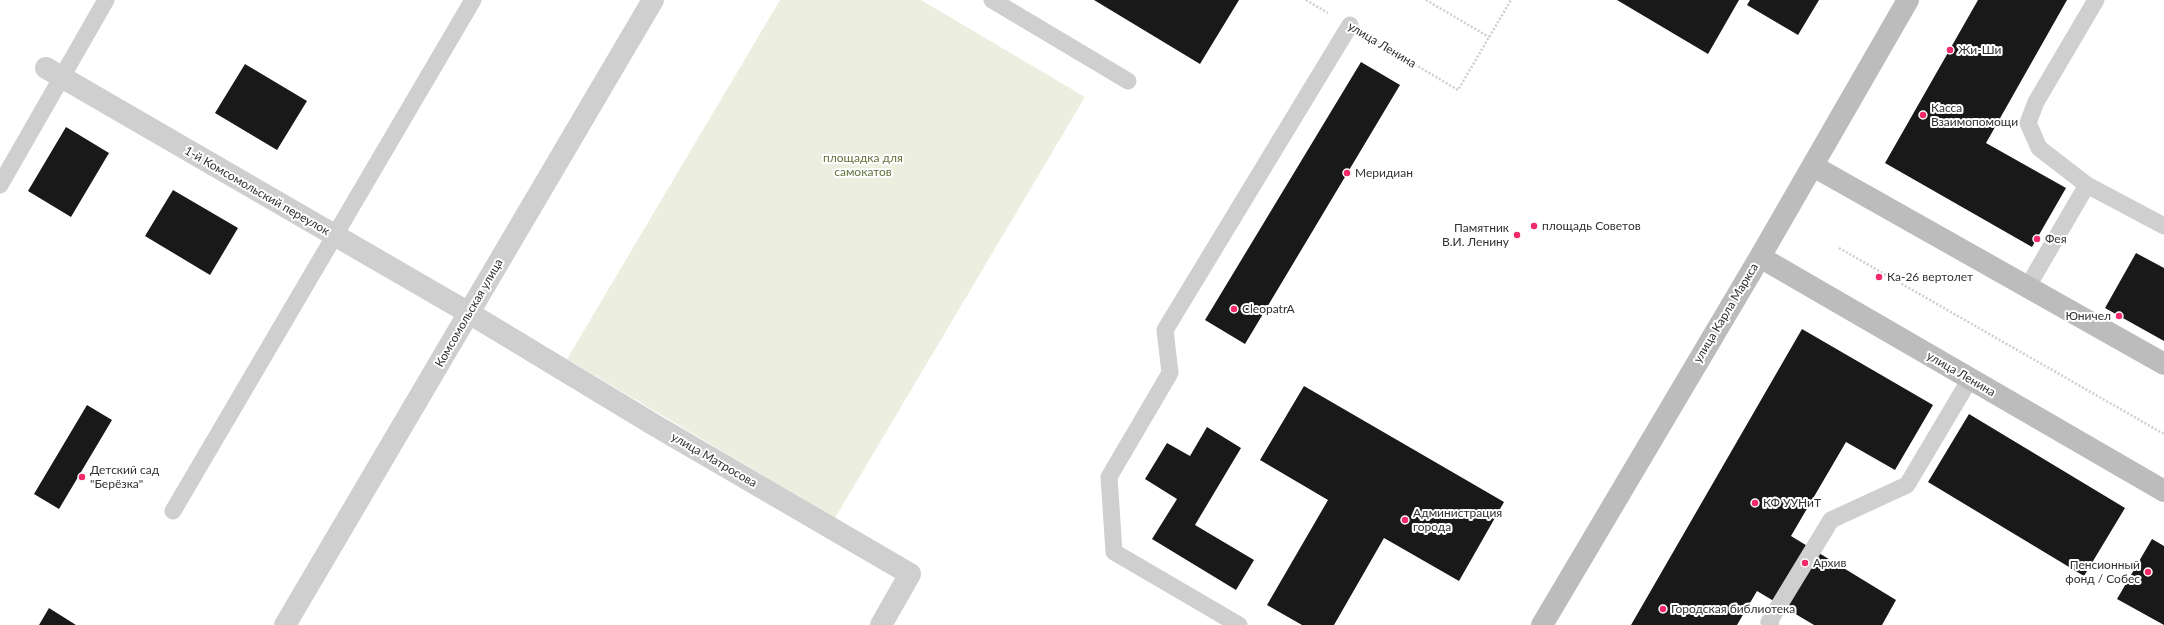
<!DOCTYPE html>
<html>
<head>
<meta charset="utf-8">
<style>
  body { margin:0 }
  canvas { display:block; background:#fff }
</style>
</head>
<body>
<canvas width="2164" height="625"></canvas>
<script>
const context = document.querySelector('canvas').getContext('2d');
context.lineJoin = 'round';
function fillPath(path, color) { context.fillStyle = color; context.fill(path, 'evenodd'); }
function strokePath(path, color, width, dash) { context.strokeStyle = color; context.lineWidth = width; context.lineCap = dash ? 'butt' : 'round'; context.setLineDash(dash || []); context.stroke(path); }
function label(font, color, halo, rows, align = 'center') {
  context.font = font + ' Lato,sans-serif'; context.lineWidth = 4; context.setLineDash([]); context.textBaseline = 'middle'; context.strokeStyle = halo; context.fillStyle = color; for (const [text, x, y, turn = 0] of rows) {
    context.save(); context.translate(x, y); context.rotate((+turn || 0) * Math.PI / 180); context.textAlign = isNaN(turn) ? turn : align; if (halo) context.strokeText(text, 0, 0); context.fillText(text, 0, 0); context.restore();
  }
}
const green = new Path2D(`
  M780 0H921L1085 97 835 518 567 359Z`);
const building = new Path2D(`
  M1094 0H1239L1200 64Z
  M1617 0H1739L1708 54Z
  M1750 0H1819L1798 35 1747 5Z
  M1978 0H2067L1986 143 2066 188 2032 247 1885 163Z
  M1361 62 1400 85 1245 344 1205 320Z
  M245 64 307 101 277 150 215 113Z
  M66 127 109 153 71 217 28 191Z
  M173 190 238 228 210 275 145 236Z
  M2136 253 2164 268V341L2105 308Z
  M1802 329 1933 405 1895 470 1846 442 1791 536 1896 600 1882 625H1814L1757 591 1737 625H1631Z
  M1304 386 1504 502 1459 581 1384 538 1334 625H1302L1267 605 1328 500 1260 460Z
  M87 405 112 420 59 509 34 494Z
  M1969 414 2125 508 2084 576 1928 482Z
  M1207 427 1241 448 1195 525 1254 560 1236 590 1152 539 1177 499 1145 479 1167 443 1190 456Z
  M2152 539 2164 546V625L2117 599Z
  M49 608 76 625H39Z`);
const path = new Path2D(`
  M1306 0 1328 13
  M1426 0 1489 37
  M1370 38 1458 90 1511 0
  M1839 248 2164 434`);
const lane = new Path2D(`
  M992 0 1128 81
  M2096 0 2036 102 2028 123 2039 148 2087 185 2164 226
  M0 185 106 0
  M2028 286 2087 185
  M173 511 473 0
  M1239 625 1114 552 1109 477 1170 373 1165 330 1350 25
  M1771 625 1769 622 1831 520 1907 485 1970 379`);
const street = new Path2D(`
  M46 68 469 313 656 426 910 574 881 625
  M285 625 653 0`);
const secondary = new Path2D(`
  M1813 166 2164 364
  M1760 257 2164 491
  M1542 625 1760 257 1908 0`);
const markers = [
  [1950,50,4,"#f22a6a"],
  [1923,115,4,"#f22a6a"],
  [1347,173,4,"#f22a6a"],
  [1534,226,4,"#f22a6a"],
  [1517,235,4,"#f22a6a"],
  [2037,239,4,"#f22a6a"],
  [1879,277,4,"#f22a6a"],
  [1234,309,4,"#f22a6a"],
  [2119,316,4,"#f22a6a"],
  [82,477,4,"#f22a6a"],
  [1755,503,4,"#f22a6a"],
  [1405,520,4,"#f22a6a"],
  [1805,563,4,"#f22a6a"],
  [2148,572,4,"#f22a6a"],
  [1663,609,4,"#f22a6a"]
];
const streetNames = [
  ["улица Ленина",1382,45,31],
  ["1-й Комсомольский переулок",257,191,30],
  ["Комсомольская улица",469,313,-60],
  ["улица Карла Маркса",1726,313,-59],
  ["улица Ленина",1961,374,30],
  ["улица Матросова",714,460,30]
];
const poiNames = [
  ["Жи-Ши",1958,50],
  ["Касса",1931,108],
  ["Взаимопомощи",1931,122],
  ["Меридиан",1355,173],
  ["площадь Советов",1542,226],
  ["Памятник",1509,228,"right"],
  ["В.И. Ленину",1509,242,"right"],
  ["Фея",2045,239],
  ["Ка-26 вертолет",1887,277],
  ["CleopatrA",1242,309],
  ["Юничел",2111,316,"right"],
  ["Детский сад",90,470],
  ["\"Берёзка\"",90,484],
  ["КФ УУНиТ",1763,503],
  ["Администрация",1413,513],
  ["города",1413,527],
  ["Архив",1813,563],
  ["Пенсионный",2140,565,"right"],
  ["фонд / Собес",2140,579,"right"],
  ["Городская библиотека",1671,609]
];
const parkNames = [
  ["площадка для",863,158],
  ["самокатов",863,172]
];
fillPath(green, '#ecefdf');
fillPath(building, '#191919');
strokePath(path, '#cfcfcf', 2.5, [2, 2]);
strokePath(lane, '#cfcfcf', 17);
strokePath(street, '#cfcfcf', 22);
strokePath(secondary, '#bcbcbc', 22);
for (const [x, y, r, color] of markers) { const dot = new Path2D(); dot.arc(x, y, r, 0, 2 * Math.PI); context.fillStyle = color; context.fill(dot); strokePath(dot, '#fff', 1.5); }
label('12px', '#323232', '#fff', streetNames);
label('12px', '#323232', '#fff', poiNames, 'left');
label('12px', '#62723b', '#fff', parkNames);
</script>
</body>
</html>
